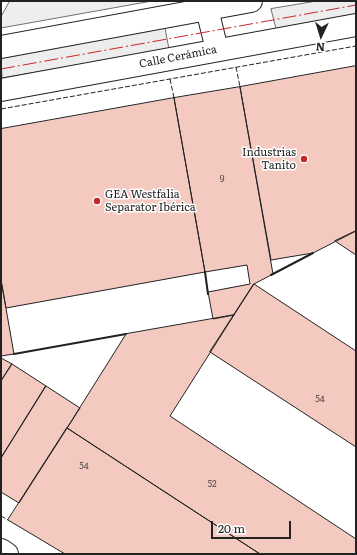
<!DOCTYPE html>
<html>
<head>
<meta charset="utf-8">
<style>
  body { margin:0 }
  #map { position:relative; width:357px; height:555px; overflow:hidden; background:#fff; font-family:Literata,serif }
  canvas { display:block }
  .frame { position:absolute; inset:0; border:2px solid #222; pointer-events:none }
  .north { position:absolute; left:301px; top:16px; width:40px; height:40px; -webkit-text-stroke:3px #fff; paint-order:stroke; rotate:184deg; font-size:11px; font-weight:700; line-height:16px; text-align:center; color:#222 }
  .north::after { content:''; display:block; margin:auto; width:14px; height:18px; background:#222; clip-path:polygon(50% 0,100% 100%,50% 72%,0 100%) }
  .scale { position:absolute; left:211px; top:521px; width:80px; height:18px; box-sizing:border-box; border:2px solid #222; border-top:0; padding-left:5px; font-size:12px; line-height:14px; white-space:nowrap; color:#222; -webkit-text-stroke:3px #fff; paint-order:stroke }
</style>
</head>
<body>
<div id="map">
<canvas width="357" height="555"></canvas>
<div class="frame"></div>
<div class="north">N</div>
<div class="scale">20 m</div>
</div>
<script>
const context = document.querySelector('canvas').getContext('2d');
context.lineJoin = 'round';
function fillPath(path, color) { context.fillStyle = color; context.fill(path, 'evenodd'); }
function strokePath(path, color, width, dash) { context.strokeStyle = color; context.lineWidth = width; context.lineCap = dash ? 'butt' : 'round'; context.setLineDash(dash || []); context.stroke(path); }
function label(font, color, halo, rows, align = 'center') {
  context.font = font + ' Literata,serif'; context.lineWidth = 3; context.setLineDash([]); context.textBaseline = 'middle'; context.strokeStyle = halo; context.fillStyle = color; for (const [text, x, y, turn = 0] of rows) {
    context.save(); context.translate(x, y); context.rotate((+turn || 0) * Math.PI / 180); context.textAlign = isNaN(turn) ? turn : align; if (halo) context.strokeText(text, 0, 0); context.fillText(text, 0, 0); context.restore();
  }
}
const green = new Path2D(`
  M10 1H152L1 28V17Z`);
const parking = new Path2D(`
  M317 1H356V15L276 29 271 9Z
  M165 28 169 49 2 78 1 58Z`);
const building = new Path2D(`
  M356 66V231L313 253 271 260 240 87Z
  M240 87 273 274 254 284 234 315 213 319 208 292 250 284 247 265 205 272 174 98Z
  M174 98 205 272 6 308 1 280V129Z
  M356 231V255L335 241Z
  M1 280 14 354 1 356Z
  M254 284 356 351V447L210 352Z
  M234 315 170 416 356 539V554H260L67 428 126 334Z
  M1 358 12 364 1 381Z
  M12 364 46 386 1 458V381Z
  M46 386 80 408 19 503 1 492V458Z
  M67 428 260 554H65L8 520Z`);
const street = new Path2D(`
  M1 47 251 1
  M1 90 356 25
  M1 550 7 554`);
const secondary = new Path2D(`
  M207 9 217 50`);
const fence = new Path2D(`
  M236 67 240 87
  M170 79 174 98
  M1 109 356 46
  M1 516 8 520`);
const wall = new Path2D(`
  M205 272 208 294
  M271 275 313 253
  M14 354 126 334`);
const power = new Path2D(`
  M1 69 356 5`);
const markers = [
  [304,159,4,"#c62828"],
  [97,201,4,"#c62828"]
];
const numberNames = [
  ["9",222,179],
  ["54",320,399],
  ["54",84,466],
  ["52",212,484]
];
const streetNames = [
  ["Calle Cerámica",178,57,-11]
];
const poiNames = [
  ["Industrias",296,153],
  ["Tanito",296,166],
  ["GEA Westfalia",105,195,"left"],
  ["Separator Ibérica",105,208,"left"]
];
fillPath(green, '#eee');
strokePath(green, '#6f6f6f', 1);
fillPath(parking, '#ededed');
strokePath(parking, '#6f6f6f', 1);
fillPath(building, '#f3c9c0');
strokePath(building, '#222', 1);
strokePath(street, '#222', 24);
strokePath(secondary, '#222', 24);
strokePath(street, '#fff', 22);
strokePath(secondary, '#fff', 22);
strokePath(fence, '#222', 1, [5, 2]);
strokePath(wall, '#222', 2);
strokePath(power, '#c62828', 1, [14, 3, 2, 3]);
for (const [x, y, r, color] of markers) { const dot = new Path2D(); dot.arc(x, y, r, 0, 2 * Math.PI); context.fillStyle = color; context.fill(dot); strokePath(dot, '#fff', 1.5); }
label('9px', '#564c4a', null, numberNames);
label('11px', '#222', '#fff', streetNames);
label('11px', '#222', '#fff', poiNames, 'right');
</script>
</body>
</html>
